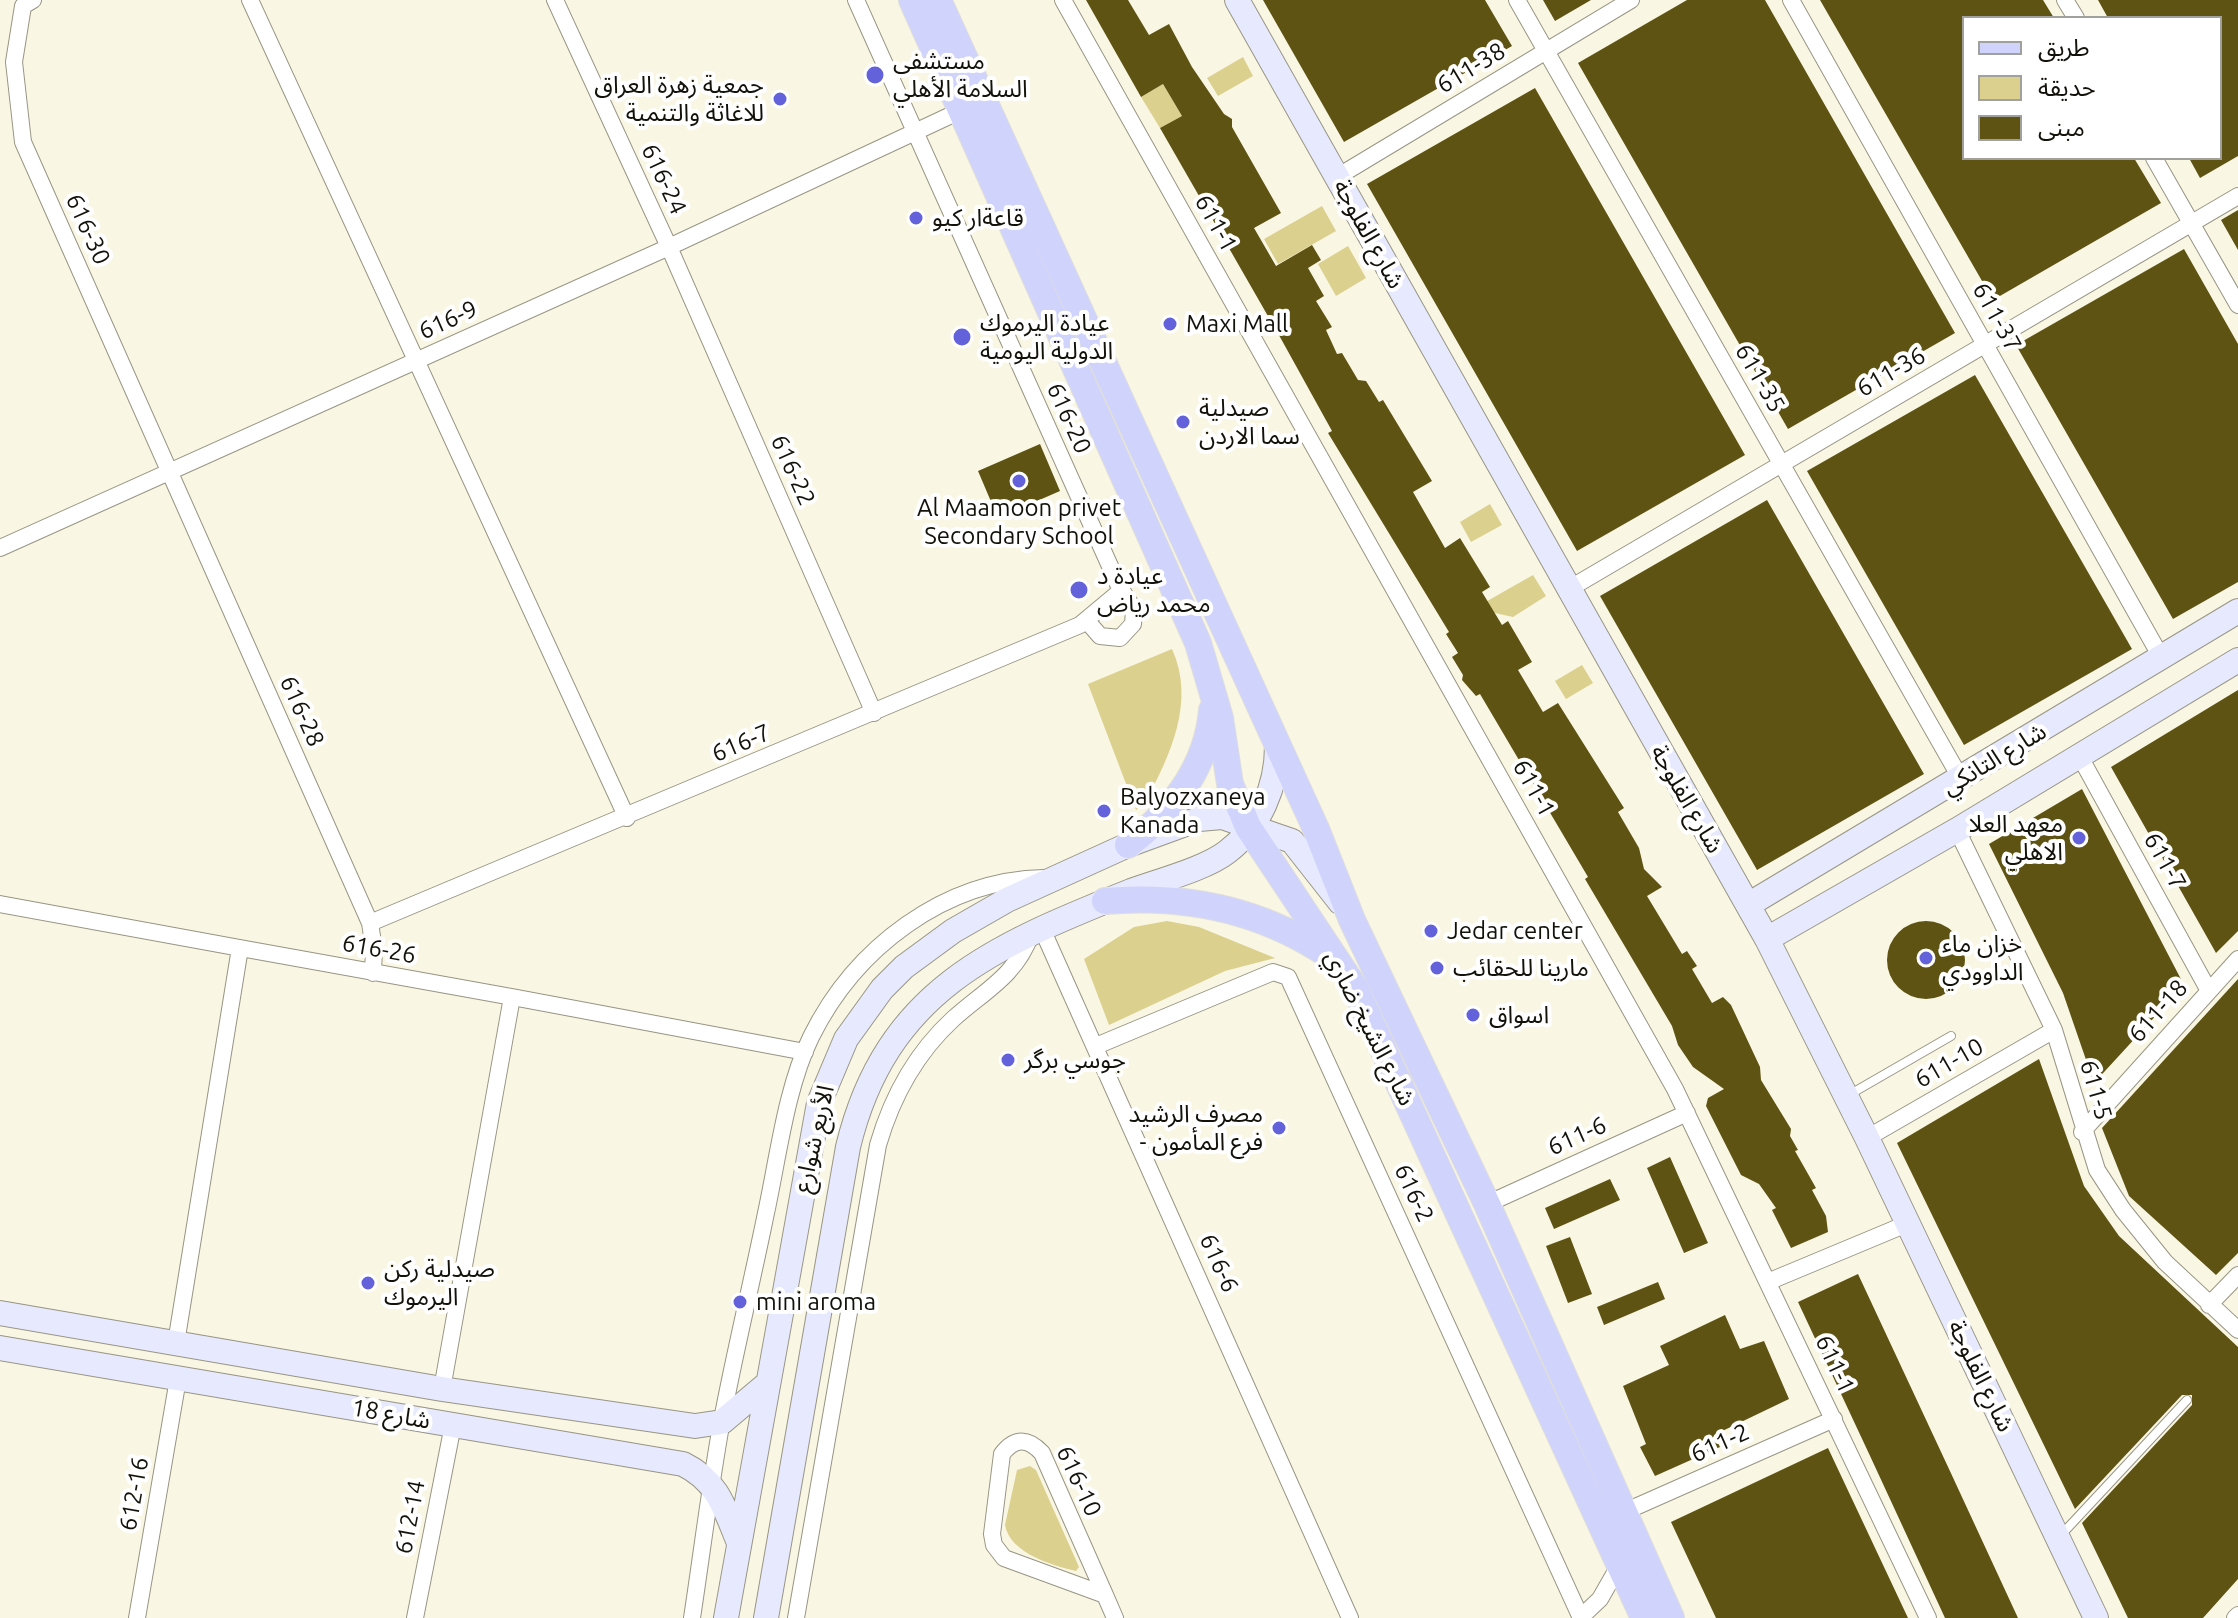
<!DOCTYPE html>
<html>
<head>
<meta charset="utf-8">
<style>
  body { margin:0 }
  #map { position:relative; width:2238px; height:1618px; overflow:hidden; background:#f9f6e3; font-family:Ubuntu,"Noto Sans Arabic",sans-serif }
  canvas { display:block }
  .legend { position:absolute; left:1962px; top:16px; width:260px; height:144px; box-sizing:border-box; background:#fff; border:2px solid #a0a09d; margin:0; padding:10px 14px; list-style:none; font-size:24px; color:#12110a }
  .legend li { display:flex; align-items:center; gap:16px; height:40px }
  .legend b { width:40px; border:2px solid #a0a09d }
</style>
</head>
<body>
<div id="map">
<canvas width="2238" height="1618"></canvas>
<ul class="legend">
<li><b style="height:10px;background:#d0d3fc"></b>طريق</li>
<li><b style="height:22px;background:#dcd08e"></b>حديقة</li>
<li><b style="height:22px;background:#5e5313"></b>مبنى</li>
</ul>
</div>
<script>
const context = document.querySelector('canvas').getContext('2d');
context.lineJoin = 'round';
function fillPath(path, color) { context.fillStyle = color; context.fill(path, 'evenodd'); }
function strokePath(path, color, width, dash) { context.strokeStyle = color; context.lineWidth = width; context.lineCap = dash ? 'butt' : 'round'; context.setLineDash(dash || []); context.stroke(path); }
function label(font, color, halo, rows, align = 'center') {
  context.font = font + ' Ubuntu,"Noto Sans Arabic",sans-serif'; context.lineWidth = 8; context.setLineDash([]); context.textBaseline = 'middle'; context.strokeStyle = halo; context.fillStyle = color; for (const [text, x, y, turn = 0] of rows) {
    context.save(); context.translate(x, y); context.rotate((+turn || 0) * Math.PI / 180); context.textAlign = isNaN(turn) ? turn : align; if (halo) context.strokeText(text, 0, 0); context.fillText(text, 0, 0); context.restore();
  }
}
const green = new Path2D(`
  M1243 57 1253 76 1218 96 1207 78Z
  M1163 84 1182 116 1160 128 1141 97Z
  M1322 206 1336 231 1278 264 1264 239Z
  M1348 246 1366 278 1336 296 1318 264Z
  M1490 504 1502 525 1471 542 1460 522Z
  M1533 575 1546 596 1513 617 1486 611 1482 604Z
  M1172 649C1196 702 1170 755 1145 803L1136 810 1088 684Z
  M1582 665 1593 683 1566 699 1555 681Z
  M1167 921 1199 927 1275 958 1225 971 1109 1025 1084 959 1134 927Z
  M1030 1466 1036 1470 1079 1567 1076 1571C1051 1565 1010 1553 1005 1525L1017 1470Z`);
const building = new Path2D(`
  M1086 0H1128L1149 35 1169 24 1192 67 1224 114 1232 119V127L1281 213 1254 228 1276 266 1312 245 1321 260 1308 268 1324 296 1316 301 1332 327 1326 330 1337 354 1342 353 1358 380 1366 381 1379 402 1383 400 1432 481 1413 492 1445 548 1460 538 1490 587 1482 592 1502 625 1508 621 1532 662 1518 670 1543 712 1558 703 1624 808 1618 812 1639 848 1644 869 1662 887 1647 896 1682 954 1687 951 1697 966 1692 969 1712 1003 1723 997 1731 1005 1760 1067 1761 1080 1791 1129 1790 1136 1798 1150 1795 1151 1816 1188 1812 1190 1826 1216 1828 1232 1791 1248 1772 1210 1776 1208 1759 1184 1741 1175 1706 1106 1708 1098 1724 1089 1693 1067 1678 1045 1672 1026 1585 879 1588 877 1480 694 1476 696 1462 680 1463 675 1452 657 1458 653 1446 634 1449 632 1328 433 1332 431 1280 337 1160 128 1182 116 1163 84 1141 97Z
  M1263 0H1485L1512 46 1344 142Z
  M1543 0H1591L1555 21Z
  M1687 0H1765L1955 333 1788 429 1578 63Z
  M1820 0H2043L2054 18H1964V158H2134L2161 203 1993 300Z
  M2098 0H2238V156L2200 178 2189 158H2220V18H2108Z
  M1535 88 1745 455 1577 551 1367 184Z
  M2238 210V250L2221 220Z
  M2184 249 2238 344V582L2173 619 2016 345Z
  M1975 375 2132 649 1964 745 1807 471Z
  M1040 444 1060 491 998 518 978 471Z
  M1767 500 1924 774 1757 870 1600 596Z
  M2238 690V931L2216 953 2111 767Z
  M2082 789 2184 985 2094 1083 2063 993 1989 844Z
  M1887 960a39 39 0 1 1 78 0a39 39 0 1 1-78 0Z
  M2238 979V1253L2216 1275 2129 1196 2102 1128Z
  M2039 1059 2084 1186 2119 1236 2238 1347V1579L2203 1618H2128L2082 1523 2192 1405V1395H2182L2075 1509 1897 1143Z
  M1670 1157 1708 1243 1684 1253 1647 1168Z
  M1610 1179 1620 1200 1554 1229 1545 1208Z
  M1570 1237 1592 1294 1568 1303 1546 1246Z
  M1858 1274 1949 1469 2018 1618H1945L1871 1458 1798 1302Z
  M1658 1282 1665 1299 1604 1325 1597 1307Z
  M1725 1315 1740 1349 1764 1341 1789 1399 1714 1435 1720 1447 1655 1476 1640 1447 1646 1444 1623 1386 1669 1365 1660 1346Z
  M1828 1448 1908 1618H1716L1671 1522Z`);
const lane = new Path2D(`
  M1847 1096 1951 1036
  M2062 1534 2187 1400`);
const street = new Path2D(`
  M33 0 23 6 14 62 23 142 370 923 374 949 373 973
  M250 0 627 818
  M555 0 669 247 874 713
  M856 0 1118 584 1134 610 1133 624 1120 638 1100 636 1087 621
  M1063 0 1675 1089 1928 1618
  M1517 0 1961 779
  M1791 0 2161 657
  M2065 0 2076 18
  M2154 158 2238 305
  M1337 177 1631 0
  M0 548 669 247 962 110
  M1567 590 2238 196
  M2079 755 2209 991
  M1957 830 2054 1030 2097 1170 2123 1210 2165 1262 2238 1330
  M0 904 240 948
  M370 923 1080 625 1122 590
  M1042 929 1350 1618
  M512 997 805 1052
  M1096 1046 1273 972 1288 977 1581 1618
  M2082 1132 2238 959
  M1867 1138 2054 1030
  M1487 1204 1687 1113
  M1770 1281 1909 1223
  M2209 1305 2238 1275
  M176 1343 240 948 512 997 442 1389
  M1624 1512 1834 1419
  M1105 1595 1004 1558 994 1545 992 1534 1002 1454C1015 1437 1028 1438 1042 1453L1105 1595 1115 1618
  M137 1618 178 1379
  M415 1618 453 1425
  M692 1618C702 1552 710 1486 722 1420 735 1351 752 1282 766 1213 778 1158 786 1088 811 1037 855 948 944 880 1044 878
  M796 1618 878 1145C892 1097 915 1054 953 1019 984 991 1016 976 1031 934
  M1580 1618 1600 1599 1620 1564
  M2235 1618 2238 1615`);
const secondary = new Path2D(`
  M1237 0 1767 939 1867 1138 2096 1618
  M1748 905 2238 611
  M1767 939 1957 830 2238 660
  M0 1313 442 1389 695 1426 722 1422 767 1384
  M0 1348 683 1464C718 1481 725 1509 739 1543
  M726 1618 819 1103 846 1039 882 989 904 967 953 931 1007 900 1128 845 1199 819 1222 817 1292 841 1340 902
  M766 1618 848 1147C886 990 994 946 1131 891 1158 881 1205 869 1227 852 1260 827 1277 786 1277 746`);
const primary = new Path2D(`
  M912 0 1198 643 1220 718 1230 784 1248 827 1355 988 1644 1618
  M938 0 1316 829 1352 920 1487 1204 1671 1618
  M1128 845C1173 811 1207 768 1212 710
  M1105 901C1186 894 1262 910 1330 956`);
const markers = [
  [875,75,10,"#6462db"],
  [780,99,8,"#6462db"],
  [916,218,8,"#6462db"],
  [1170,324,8,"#6462db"],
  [962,337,10,"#6462db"],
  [1183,422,8,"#6462db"],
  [1019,481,8,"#6462db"],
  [1079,590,10,"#6462db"],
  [1104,811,8,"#6462db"],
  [2079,838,8,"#6462db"],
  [1431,931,8,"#6462db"],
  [1926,958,8,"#6462db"],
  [1437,968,8,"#6462db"],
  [1473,1015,8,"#6462db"],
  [1008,1060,8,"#6462db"],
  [1279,1128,8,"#6462db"],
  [368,1283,8,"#6462db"],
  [740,1302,8,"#6462db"]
];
const poiNames = [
  ["مستشفى",893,61],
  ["السلامة الأهلي",893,89],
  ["جمعية زهرة العراق",764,85,"right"],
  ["للاغاثة والتنمية",764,113,"right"],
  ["قاعةار كيو",932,218],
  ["عيادة اليرموك",980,323],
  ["الدولية اليومية",980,351],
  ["Maxi Mall",1186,324],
  ["صيدلية",1199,408],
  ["سما الاردن",1199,436],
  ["Al Maamoon privet",1019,508,"center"],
  ["Secondary School",1019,536,"center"],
  ["عيادة د",1097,576],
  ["محمد رياض",1097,604],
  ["Balyozxaneya",1120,797],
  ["Kanada",1120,825],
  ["معهد العلا",2063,824,"right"],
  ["الاهلي",2063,852,"right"],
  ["Jedar center",1447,931],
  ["خزان ماء",1942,944],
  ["الداوودي",1942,972],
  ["مارينا للحقائب",1453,968],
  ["اسواق",1489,1015],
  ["جوسي برگر",1024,1060],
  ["مصرف الرشيد",1263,1114,"right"],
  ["- فرع المأمون",1263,1142,"right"],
  ["صيدلية ركن",384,1269],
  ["اليرموك",384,1297],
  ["mini aroma",756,1302]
];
const streetNames = [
  ["611-38",1471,68,-31],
  ["616-24",664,179,65],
  ["611-1",1216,223,61],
  ["616-30",88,229,66],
  ["شارع الفلوجة",1369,234,61],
  ["611-37",1997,317,61],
  ["616-9",448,320,-24],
  ["611-36",1891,372,-30],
  ["611-35",1760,378,60],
  ["616-20",1069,418,66],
  ["616-22",793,470,66],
  ["616-28",302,711,66],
  ["616-7",741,743,-23],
  ["شارع التانكي",1994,759,-31],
  ["611-1",1534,788,61],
  ["شارع الفلوجة",1687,799,60],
  ["611-7",2165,861,61],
  ["616-26",379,949,10],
  ["611-18",2158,1011,-48],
  ["شارع الشيخ ضاري",1370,1028,63],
  ["611-10",1949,1063,-30],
  ["611-5",2096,1090,74],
  ["611-6",1577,1136,-24],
  ["الأربع شوارع",814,1139,-77],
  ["616-2",1414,1193,65],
  ["616-6",1219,1263,66],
  ["611-1",1835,1364,65],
  ["شارع الفلوجة",1981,1376,64],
  ["شارع 18",391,1414,10],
  ["611-2",1720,1443,-24],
  ["616-10",1079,1481,65],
  ["612-16",134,1494,-80],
  ["612-14",410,1517,-79]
];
fillPath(green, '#dcd08e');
fillPath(building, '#5e5313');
strokePath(lane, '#989584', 10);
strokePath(street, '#989584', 18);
strokePath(secondary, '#989584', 26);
strokePath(primary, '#dededd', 28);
strokePath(lane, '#fff', 8);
strokePath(street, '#fff', 16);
strokePath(secondary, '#e7e9fe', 24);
strokePath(primary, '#d0d3fc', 26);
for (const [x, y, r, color] of markers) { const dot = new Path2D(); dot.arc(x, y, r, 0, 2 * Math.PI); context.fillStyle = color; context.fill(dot); strokePath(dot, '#fff', 3); }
label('24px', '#12110a', '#fff', poiNames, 'left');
label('24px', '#12110a', '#fff', streetNames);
</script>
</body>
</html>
